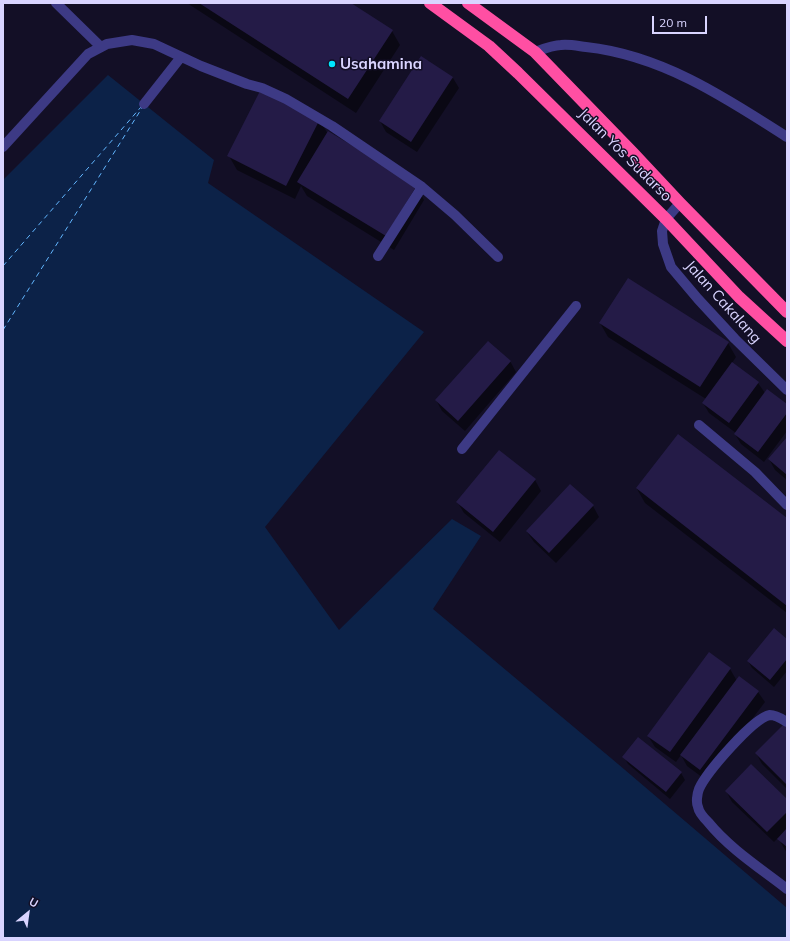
<!DOCTYPE html>
<html>
<head>
<meta charset="utf-8">
<style>
  body { margin:0 }
  #map { position:relative; width:790px; height:941px; overflow:hidden; background:#130f26; font-family:Mulish,sans-serif }
  canvas { display:block }
  .frame { position:absolute; inset:0; border:4px solid #d9d4ff; pointer-events:none }
  .north { position:absolute; left:8px; top:893px; width:40px; height:40px; -webkit-text-stroke:3px #130f26; paint-order:stroke; rotate:29deg; font-size:11px; font-weight:700; line-height:16px; text-align:center; color:#d9d4ff }
  .north::after { content:''; display:block; margin:auto; width:14px; height:18px; background:#d9d4ff; clip-path:polygon(50% 0,100% 100%,50% 72%,0 100%) }
  .scale { position:absolute; left:652px; top:16px; width:55px; height:18px; box-sizing:border-box; border:2px solid #d9d4ff; border-top:0; padding-left:5px; font-size:12px; line-height:14px; white-space:nowrap; color:#d9d4ff; -webkit-text-stroke:3px #130f26; paint-order:stroke }
</style>
</head>
<body>
<div id="map">
<canvas width="790" height="941"></canvas>
<div class="frame"></div>
<div class="north">U</div>
<div class="scale">20 m</div>
</div>
<script>
const context = document.querySelector('canvas').getContext('2d');
context.lineJoin = 'round';
function fillPath(path, color) { context.fillStyle = color; context.fill(path, 'evenodd'); }
function strokePath(path, color, width, dash) { context.strokeStyle = color; context.lineWidth = width; context.lineCap = dash ? 'butt' : 'round'; context.setLineDash(dash || []); context.stroke(path); }
function label(font, color, halo, rows, align = 'center') {
  context.font = font + ' Mulish,sans-serif'; context.lineWidth = 3; context.setLineDash([]); context.textBaseline = 'middle'; context.strokeStyle = halo; context.fillStyle = color; for (const [text, x, y, turn = 0] of rows) {
    context.save(); context.translate(x, y); context.rotate((+turn || 0) * Math.PI / 180); context.textAlign = isNaN(turn) ? turn : align; if (halo) context.strokeText(text, 0, 0); context.fillText(text, 0, 0); context.restore();
  }
}
const water = new Path2D(`
  M108 75 214 160 208 183 424 332 265 527 339 630 452 519 481 536 433 609 618 764 787 908V938H3V180Z`);
const shadow = new Path2D(`
  M187 3H350L392 31 400 45 356 113Z
  M453 78 459 88 417 152 386 132 380 121Z
  M319 119 328 134 416 186 424 200 394 250 307 196 301 186 295 199 237 170 229 156Z
  M600 323 728 343 736 357 732 363 758 383 765 393 787 405V431L764 462 741 444 735 434 736 433 709 413 703 403 706 399 608 337Z
  M510 361 516 372 465 431 442 411 436 400Z
  M787 439V480L775 470 769 459Z
  M535 480 541 491 500 542 464 513 458 503Z
  M637 489 787 519V613L645 503Z
  M593 506 599 517 556 563 534 542 527 532Z
  M787 640V671L774 687 752 668 748 661Z
  M730 669 737 681 758 692 765 702 706 780 687 766 681 755 676 762 655 747 648 736Z
  M787 729V789L762 764 756 753Z
  M624 757 681 773 685 780 670 799 628 764Z
  M726 791 787 800V853L778 838 774 842 732 802Z`);
const ferry = new Path2D(`
  M3 266 141 107
  M3 330 142 108`);
const building = new Path2D(`
  M199 3H351L393 30 348 99Z
  M421 56 453 77 411 142 379 121Z
  M261 89 320 119 286 186 227 156Z
  M328 131 417 185 386 236 297 182Z
  M628 278 729 342 700 387 599 323Z
  M488 341 511 361 458 421 435 400Z
  M732 362 759 382 729 423 702 403Z
  M767 389 787 404V413L758 452 734 434Z
  M678 434 787 518V606L636 488Z
  M787 437V475L768 459Z
  M499 450 536 479 493 532 456 502Z
  M570 484 594 505 549 553 526 531Z
  M774 628 787 639V659L770 680 747 661Z
  M709 652 731 668 670 752 647 736Z
  M739 676 759 691 700 770 680 755Z
  M784 724 787 727V785L755 753Z
  M638 737 682 772 666 792 622 757Z
  M751 764 787 799V812L767 832 725 791Z
  M787 828V847L777 839Z`);
const minor = new Path2D(`
  M56 3 101 47
  M535 52C543 49 553 45 561 45 569 44 578 46 586 47 661 55 725 97 787 137
  M144 104 181 57
  M3 147 88 54 107 44 132 40 154 44 201 66 247 84 262 88 286 99 332 126 422 187 455 215 498 257
  M680 203 666 219 662 231 663 244 671 267 698 299 735 339 787 390
  M378 256 422 187
  M699 425 755 472 787 505
  M462 449 576 306
  M787 722C782 719 776 715 770 715 753 718 706 773 699 789 697 794 696 803 698 807 699 813 704 818 708 822 730 849 760 868 787 889`);
const highway = new Path2D(`
  M430 3 489 46 518 73 666 219 739 297 787 341
  M468 3 535 52 633 153 680 203 787 312`);
const markers = [
  [332,64,4,"#00e5ff"]
];
const poiNames = [
  ["Usahamina",340,64]
];
const streetNames = [
  ["Jalan Yos Sudarso",625,155,45],
  ["Jalan Cakalang",723,302,48]
];
fillPath(water, '#0c2248');
fillPath(shadow, '#0007');
strokePath(ferry, '#62b6ff', 1, [5, 4]);
fillPath(building, '#241b47');
strokePath(minor, '#3d3a85', 10);
strokePath(highway, '#ff4fa3', 12);
for (const [x, y, r, color] of markers) { const dot = new Path2D(); dot.arc(x, y, r, 0, 2 * Math.PI); context.fillStyle = color; context.fill(dot); strokePath(dot, '#130f26', 1.5); }
label('bold 15px', '#d9d4ff', '#130f26', poiNames, 'left');
label('15px', '#d9d4ff', '#130f26', streetNames);
</script>
</body>
</html>
